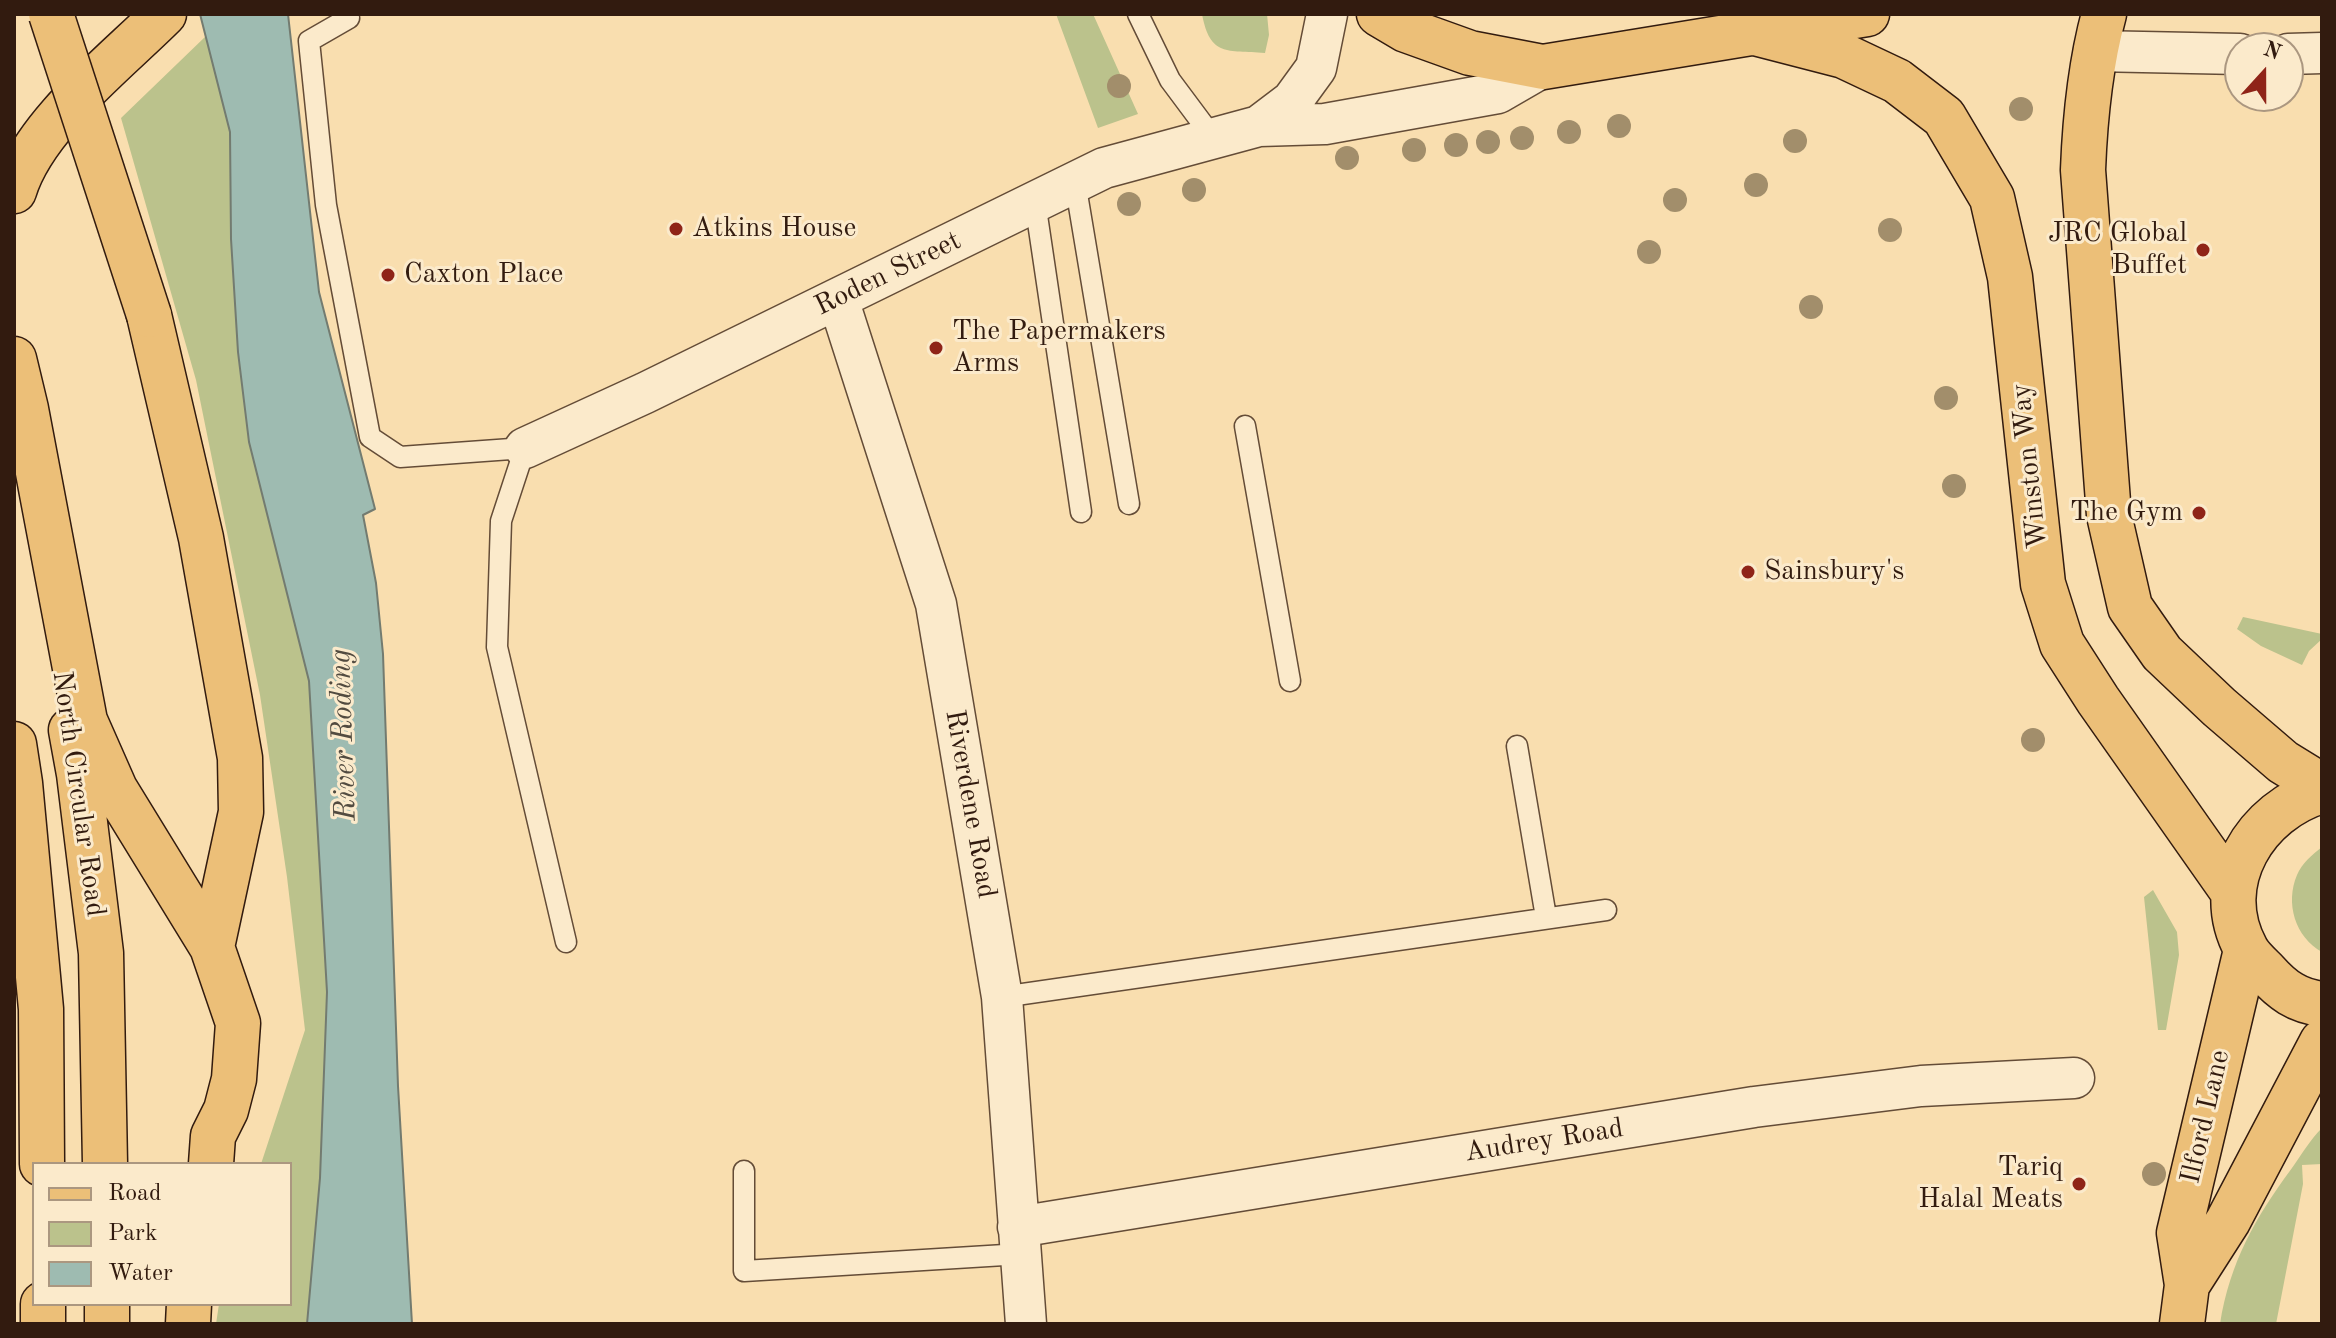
<!DOCTYPE html>
<html>
<head>
<meta charset="utf-8">
<style>
  body { margin:0 }
  #map { position:relative; width:2336px; height:1338px; overflow:hidden; background:#f9deaf; font-family:"Old Standard TT",serif }
  canvas { display:block }
  .frame { position:absolute; inset:0; border:16px solid #321b0f; pointer-events:none }
  .legend { position:absolute; left:32px; top:1162px; width:260px; height:144px; box-sizing:border-box; background:#fbeacb; border:2px solid #ab9780; margin:0; padding:10px 14px; list-style:none; font-size:24px; color:#321b0f }
  .legend li { display:flex; align-items:center; gap:16px; height:40px }
  .legend b { width:40px; border:2px solid #ab9780 }
  .north { position:absolute; left:2224px; top:32px; width:80px; height:80px; box-sizing:border-box; background:#fbeacb; border:2px solid #ab9780; border-radius:50%; rotate:21deg; font-size:22px; font-weight:700; line-height:32px; text-align:center; color:#321b0f }
  .north::after { content:''; display:block; margin:auto; width:28px; height:36px; background:#8f2418; clip-path:polygon(50% 0,100% 100%,50% 72%,0 100%) }
</style>
</head>
<body>
<div id="map">
<canvas width="2336" height="1338"></canvas>
<div class="frame"></div>
<ul class="legend">
<li><b style="height:10px;background:#ecbf78"></b>Road</li>
<li><b style="height:22px;background:#bbc28c"></b>Park</li>
<li><b style="height:22px;background:#9ebbb1"></b>Water</li>
</ul>
<div class="north">N</div>
</div>
<script>
const context = document.querySelector('canvas').getContext('2d');
context.lineJoin = 'round';
function fillPath(path, color) { context.fillStyle = color; context.fill(path, 'evenodd'); }
function strokePath(path, color, width, dash) { context.strokeStyle = color; context.lineWidth = width; context.lineCap = dash ? 'butt' : 'round'; context.setLineDash(dash || []); context.stroke(path); }
function label(font, color, halo, rows, align = 'center') {
  context.font = font + ' "Old Standard TT",serif'; context.lineWidth = 6; context.setLineDash([]); context.textBaseline = 'middle'; context.strokeStyle = halo; context.fillStyle = color; for (const [text, x, y, turn = 0] of rows) {
    context.save(); context.translate(x, y); context.rotate((+turn || 0) * Math.PI / 180); context.textAlign = isNaN(turn) ? turn : align; if (halo) context.strokeText(text, 0, 0); context.fillText(text, 0, 0); context.restore();
  }
}
const green = new Path2D(`
  M1056 14H1093L1138 114 1098 128Z
  M1202 14H1267L1269 35 1265 53C1227 50 1210 57 1202 14Z
  M206 36 230 132 231 239 249 442 309 681 327 992 320 1178 307 1324H216L219 1304H290V1164H261L305 1030 287 877 260 695 196 380 121 118Z
  M2243 617 2322 634V639L2309 651 2302 665 2261 646 2237 629Z
  M2322 847V952C2295 937 2285 903 2297 875 2302 863 2312 855 2322 847Z
  M2153 890 2177 932 2179 955 2166 1030H2158L2144 897Z
  M2322 1128V1164L2302 1165 2303 1184 2276 1324H2220C2230 1262 2255 1218 2292 1168 2302 1154 2310 1140 2322 1128Z`);
const water = new Path2D(`
  M200 14H288L319 292 375 509 363 515 376 583 383 654 398 1086 412 1324H307L320 1178 327 992 309 681 249 442 238 352 231 239 230 132Z`);
const lane = new Path2D(`
  M1138 14 1170 80 1214 139
  M349 18 309 41 326 205 370 437 400 457 525 448 501 521 497 647 566 942
  M1075 182 1129 504
  M1035 202 1081 512
  M1245 426 1290 681
  M1517 746 1546 917
  M1002 997 1606 910
  M744 1171V1271L1021 1254`);
const street = new Path2D(`
  M2094 51 2240 54
  M2288 54 2322 53
  M1259 126 1292 101 1316 68 1327 14
  M838 299 936 604 1002 997 1026 1324
  M525 448 645 393 1104 168 1259 126 1325 124 1498 93 1543 67
  M1018 1227 1754 1107 1921 1086 2074 1078`);
const primary = new Path2D(`
  M1379 14 1406 30 1470 53 1543 67 1867 14
  M2104 14C2090 66 2085 117 2083 170L2109 515 2130 607 2162 653 2219 707 2283 762 2322 786
  M1755 33 1844 56 1897 81 1944 117 1992 198 2010 277 2043 584 2062 644 2098 700 2233 892
  M2322 791C2256 810 2210 883 2246 949 2250 957 2259 965 2266 972 2282 990 2297 1001 2322 1004
  M2187 1285 2228 1221 2322 1042
  M2182 1324 2187 1285 2179 1233 2246 950`);
const highway = new Path2D(`
  M14 191C34 125 116 62 164 14
  M149 315 201 538 240 758 241 812 212 947
  M14 359 26 409 85 721 115 789 212 947 238 1023 234 1079 226 1110 213 1136 211 1164
  M71 730 79 774 101 953 105 1164
  M14 744 20 783 41 1009 42 1164
  M43 1304V1324
  M107 1304V1324
  M188 1324 189 1304`);
const highwayBridge = new Path2D(`
  M51 14 149 315`);
const trees = [
  [1119,86],
  [2021,109],
  [1619,126],
  [1569,132],
  [1522,138],
  [1795,141],
  [1488,142],
  [1456,145],
  [1414,150],
  [1347,158],
  [1756,185],
  [1194,190],
  [1675,200],
  [1129,204],
  [1890,230],
  [1649,252],
  [1811,307],
  [1946,398],
  [1954,486],
  [2033,740],
  [2154,1174]
];
const markers = [
  [676,229,8,"#8f2418"],
  [2203,250,8,"#8f2418"],
  [388,275,8,"#8f2418"],
  [936,348,8,"#8f2418"],
  [2199,513,8,"#8f2418"],
  [1748,572,8,"#8f2418"],
  [2079,1184,8,"#8f2418"]
];
const poiNames = [
  ["Atkins House",692,229],
  ["JRC Global",2187,234,"right"],
  ["Buffet",2187,266,"right"],
  ["Caxton Place",404,275],
  ["The Papermakers",952,332],
  ["Arms",952,364],
  ["The Gym",2183,513,"right"],
  ["Sainsbury's",1764,572],
  ["Tariq",2063,1168,"right"],
  ["Halal Meats",2063,1200,"right"]
];
const streetNames = [
  ["Roden Street",888,274,-26],
  ["Winston Way",2030,466,-96],
  ["North Circular Road",78,794,82],
  ["Riverdene Road",970,804,80],
  ["Ilford Lane",2206,1117,-77],
  ["Audrey Road",1544,1141,-9]
];
const waterNames = [
  ["River Roding",344,735,-92]
];
fillPath(green, '#bbc28c');
fillPath(water, '#9ebbb1');
strokePath(water, '#737b70', 2);
strokePath(lane, '#644c37', 23);
strokePath(street, '#644c37', 43);
strokePath(primary, '#321b0f', 47);
strokePath(highway, '#321b0f', 47);
strokePath(lane, '#fbeacb', 20);
strokePath(street, '#fbeacb', 40);
strokePath(primary, '#ecbf78', 44);
strokePath(highway, '#ecbf78', 44);
strokePath(highwayBridge, '#321b0f', 47, []);
strokePath(highwayBridge, '#ecbf78', 44);
context.fillStyle = '#a28e6b';
for (const [x, y] of trees) { context.beginPath(); context.arc(x, y, 12, 0, 2 * Math.PI); context.fill(); }
for (const [x, y, r, color] of markers) { const dot = new Path2D(); dot.arc(x, y, r, 0, 2 * Math.PI); context.fillStyle = color; context.fill(dot); strokePath(dot, '#fbeacb', 3); }
label('28px', '#321b0f', '#fbeacb', poiNames, 'left');
label('28px', '#321b0f', '#fbeacb', streetNames);
label('italic 30px', '#524b40', '#fbeacb', waterNames);
</script>
</body>
</html>
